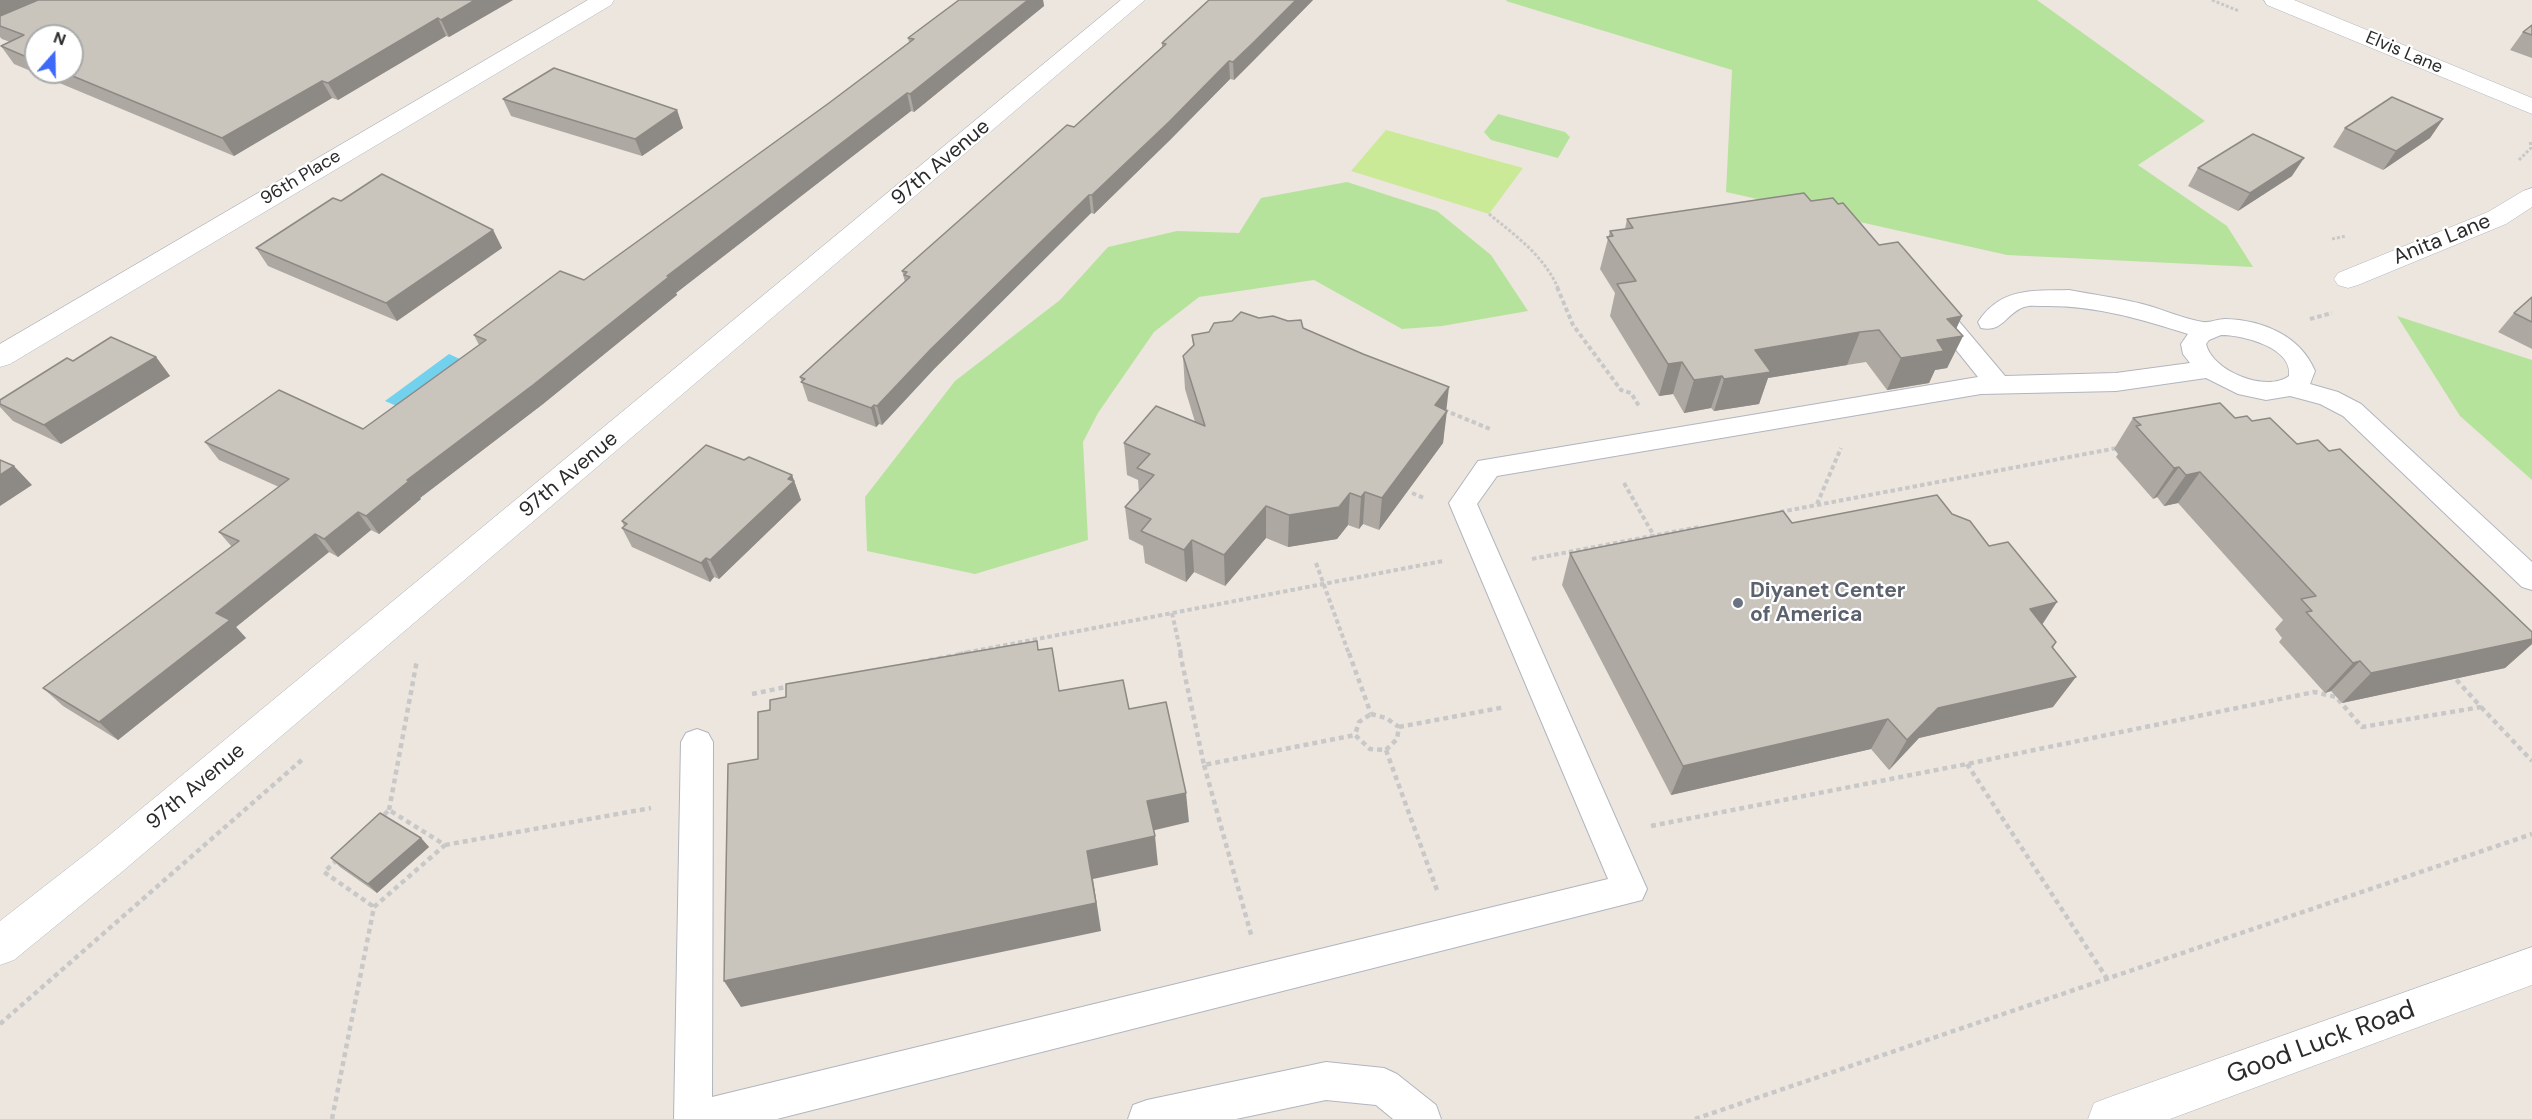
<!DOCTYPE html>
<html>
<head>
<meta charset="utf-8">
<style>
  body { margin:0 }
  #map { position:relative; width:2532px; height:1119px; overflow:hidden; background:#ede6de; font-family:"DM Sans",sans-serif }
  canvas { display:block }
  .north { position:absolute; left:24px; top:24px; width:60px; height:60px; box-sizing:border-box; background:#fff; border:2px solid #aaa; border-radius:50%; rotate:20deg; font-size:16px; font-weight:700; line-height:24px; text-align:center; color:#2b2b2b }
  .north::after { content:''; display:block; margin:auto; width:21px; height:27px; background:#3f6af8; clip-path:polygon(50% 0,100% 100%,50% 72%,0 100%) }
</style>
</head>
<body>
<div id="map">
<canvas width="2532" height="1119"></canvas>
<div class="north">N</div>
</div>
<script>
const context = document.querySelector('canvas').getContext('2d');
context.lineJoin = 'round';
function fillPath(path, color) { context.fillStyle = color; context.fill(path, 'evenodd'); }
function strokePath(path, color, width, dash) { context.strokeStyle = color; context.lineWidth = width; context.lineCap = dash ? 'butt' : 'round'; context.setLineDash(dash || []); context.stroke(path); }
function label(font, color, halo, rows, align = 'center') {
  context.font = font + ' "DM Sans",sans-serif'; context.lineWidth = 4.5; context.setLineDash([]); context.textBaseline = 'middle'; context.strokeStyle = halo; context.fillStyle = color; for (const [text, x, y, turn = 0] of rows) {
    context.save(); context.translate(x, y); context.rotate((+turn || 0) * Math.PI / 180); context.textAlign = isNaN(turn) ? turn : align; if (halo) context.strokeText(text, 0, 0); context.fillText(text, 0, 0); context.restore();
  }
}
const green = new Path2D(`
  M1507 0H2037L2205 121 2138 165 2227 226 2253 267 2007 255 1726 192 1732 70 1506 1Z
  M1498 114 1565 132 1570 137 1558 158 1491 140 1484 132Z
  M1347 182 1437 211 1491 255 1528 311 1442 326 1402 329 1314 280 1199 297 1154 332 1098 413 1083 442 1088 540 975 574 867 551 865 497 955 381 1060 300 1108 247 1177 231 1239 233 1261 198Z
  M2397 316 2532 360V480L2460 416Z`);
const pitch = new Path2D(`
  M1386 130 1523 168 1489 214 1351 171Z`);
const water = new Path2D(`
  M449 354 475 366 413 413 385 401Z`);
const pathFar2 = new Path2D(`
  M2212 0 2239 11
  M2519 160 2531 148 2530 140
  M1489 214C1515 235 1544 256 1558 288
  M2332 239 2346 236`);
const pathFar1 = new Path2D(`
  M1557 287 1573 325 1621 390 1631 393 1639 406
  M2310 319 2332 313
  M1444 410 1490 429
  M1624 483 1654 536
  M1412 493 1424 498
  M1817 504 1841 448
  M1780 512 2117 448
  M1532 559 1699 527
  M1316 563 1349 654
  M1172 613 1181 654
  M959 654 1443 561`);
const path = new Path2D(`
  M1180 653 1204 765 1355 735
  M1349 653 1371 714
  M920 662 967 653
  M752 694 791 686
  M2481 707 2532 761
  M1371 714 1386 718 1399 727 1397 739 1386 750 1370 749 1355 735 1359 722Z
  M1399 727 1505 707
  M1386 750 1438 893
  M1967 764 2108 980
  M1204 765 1252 938
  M389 810 417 660
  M1651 826 1967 764 2314 692 2336 697 2362 727 2481 707 2453 676
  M445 845 651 808
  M337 860 324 872 374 907
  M0 1024 304 758
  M332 1119 374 907 445 845 389 810 381 818
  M1695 1119 2532 834`);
const service = new Path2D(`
  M2069 290C2094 295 2121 298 2146 305 2164 310 2184 319 2203 322 2209 323 2218 319 2225 319 2262 320 2300 335 2315 371L2310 384 2338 392 2361 404 2532 562V590L2522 587 2343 416 2320 404 2290 396 2266 400 2238 394 2206 378 2116 391 1981 394 1497 476 1477 504 1647 889 1642 900 777 1119H674L681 742 686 733 697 729 708 733 713 742 712 1097 1608 879 1449 503 1478 461 1978 377 1925 311 1928 306 1937 303 1946 306 2005 376 2116 373 2190 363 2183 354 2181 344 2188 334C2141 319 2093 305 2043 306 2037 306 2030 305 2024 307 2006 313 2003 333 1981 328L1978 322C2001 287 2032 291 2069 290ZM2221 335C2242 335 2293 347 2289 376 2266 393 2212 371 2206 344L2209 340Z
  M1326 1062 1384 1068 1397 1074 1436 1105 1441 1119H1393L1376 1105 1326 1100 1236 1119H1128L1133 1105 1147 1100Z`);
const minor = new Path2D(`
  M588 0H614L611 5 10 364 0 367V344Z
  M1121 0H1145L123 871 14 960 0 965V921L95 847Z
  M2264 0H2294L2532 98V114L2267 5Z
  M2532 188V207L2506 224 2358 285 2348 288 2338 285 2334 279 2338 273 2488 212 2523 191Z`);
const secondary = new Path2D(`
  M2532 947V985L2170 1119H2088L2094 1103 2110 1097Z`);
const wall = new Path2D(`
  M0 0H513L449 37 446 36 338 100 332 98 234 156 14 64 1 46 10 42 2 39 0 37ZM36 36 72 72H36Z
  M959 0H1043L1044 6 914 112 911 111 676 293 677 295 543 404 420 498 421 499 379 534 371 530 338 557 329 552 236 627 246 638 118 740 63 706 43 688 232 547 219 532 279 487 219 460 205 442 363 429 479 345 474 335 584 280 829 103 909 42 908 38Z
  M1209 0H1313L1255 59 1234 80 1230 79 1170 140 1094 214 1091 213 935 368 882 425 879 424 876 427 808 401 800 377 905 282 902 271 1074 127 1162 47V43Z
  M2532 25V58L2510 50 2523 32Z
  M503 99 677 110 683 128 642 156 511 116Z
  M2443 119 2430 138 2383 170 2333 147 2345 128Z
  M2198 168 2292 176 2238 211 2188 186Z
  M341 201 493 230 502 248 397 321 268 266 256 248Z
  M1811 201 1838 204 1879 245 1962 316 1956 328 1963 336 1947 368 1935 370 1929 383 1887 390 1866 362 1847 365 1768 378 1759 404 1714 411 1711 408 1684 413 1673 394 1659 396 1610 316 1615 293 1600 269 1610 231 1625 229 1627 219Z
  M2532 297V349L2498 332 2514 313Z
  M1259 318 1303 328 1446 410 1443 443 1379 530 1363 524 1359 529 1348 525 1337 539 1288 547 1266 538 1225 586 1194 572 1186 582 1145 563 1143 546 1129 539 1125 507 1139 492 1138 480 1127 475 1124 443 1195 422 1185 389 1183 356 1193 345 1192 335 1209 332Z
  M156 357 170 376 61 444 13 421 0 407V400L73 361Z
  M2133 418H2235L2252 421 2297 444 2329 451 2532 632V644L2505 668 2342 703 2331 691 2325 693 2279 642 2282 638 2275 629 2283 620 2178 503 2164 506 2157 497 2153 499 2116 457 2118 454 2114 449Z
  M744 460 792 475 801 500 719 579 714 577 710 582 632 547 622 528 624 526 622 521Z
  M1952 514 2056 642 2053 648V707L1919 738 1889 770 1871 749 1671 795 1562 585 1570 553 1792 523Z
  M421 838 429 847 377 893 340 867 331 858Z`);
const shadedWall = new Path2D(`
  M0 0H42L0 20Z
  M475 0H513L449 37 441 20Z
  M1028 0H1043L1044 6 914 112 910 94Z
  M1296 0H1313L1255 59 1234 80 1233 62Z
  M438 18 446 36 338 100 328 83Z
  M1229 61 1230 79 1170 140 1094 214 1092 195Z
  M322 81 332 98 234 156 222 138Z
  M907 93 911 111 676 293 677 295 543 404 420 498 421 499 379 534 366 516 407 480 667 276Z
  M677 110 683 128 642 156 635 139Z
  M2443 119 2430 138 2383 170 2396 151Z
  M2304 158 2292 176 2238 211 2250 193Z
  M1089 195 1091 213 935 368 882 425 877 406 931 349Z
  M493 230 502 248 397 321 386 303Z
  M1962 316 1952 338 1963 336 1947 368 1935 370 1929 383 1887 390 1901 358 1947 319Z
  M1860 332 1847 365 1768 378 1759 404 1714 411 1724 379 1755 350Z
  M156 357 170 376 61 444 44 425Z
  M1682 362 1673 394 1659 396 1668 364Z
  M1722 376 1711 408 1684 413 1694 380Z
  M1449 387 1446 413 1447 411 1443 443 1379 530 1382 498 1435 405Z
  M874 405 879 424 876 427 871 408Z
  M14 466 32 485 0 506V475Z
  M2179 467 2157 497 2153 499 2174 468Z
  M2200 472 2178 503 2164 506 2186 475Z
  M792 475 801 500 719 579 710 560Z
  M1365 492 1363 524 1359 529 1361 497Z
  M1350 493 1348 525 1337 539 1288 547 1289 515Z
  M1266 506V538L1225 586 1224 555Z
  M358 512 371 530 338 557 324 539Z
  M315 534 329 552 236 627 246 638 118 740 99 722 216 613Z
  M1192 540 1194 572 1186 582 1184 550Z
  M706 558 714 577 710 582 701 563Z
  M2057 602 2036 634 2030 609Z
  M2532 639V644L2505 668 2342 703 2371 673Z
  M2360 661 2331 691 2325 693 2353 663Z
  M2076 677 2053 707 1919 738 1889 770 1907 740 1938 708Z
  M1888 719 1871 749 1671 795 1683 766Z
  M1186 793 1189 822 1151 831 1147 801Z
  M1155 836 1158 865 1093 879 1101 931 741 1007 724 981 1087 851Z
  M421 838 429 847 377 893 368 884Z`);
const building = new Path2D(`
  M38 0H475L441 20 438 18 328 83 322 81 222 138 63 72H72V36H36V61L1 46 24 35 0 26V16Z
  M959 0H1028L910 94 907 93 667 276H670L533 385 407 480 409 481 366 516 358 512 324 539 315 534 216 613 230 620 99 722 43 688 239 541 219 532 289 479 205 442 279 390 363 429 486 340 474 335 560 271 584 280 829 103 914 39 908 38Z
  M1209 0H1296L1255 41 1233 62 1229 61 1169 122 1092 195H1089L931 349 877 406 874 405 871 408 801 382 805 379 800 377 910 277 904 275 907 272 902 271 1067 125 1074 127 1166 44 1162 43Z
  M2532 25V35L2523 32Z
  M554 68 677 110 635 139 503 99Z
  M2392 97 2443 119 2396 151 2345 128Z
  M2253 134 2304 158 2250 193 2198 168Z
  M382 174 493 230 386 303 256 248 333 198 341 201Z
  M1804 193 1811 201 1833 198 1838 204 1843 203 1879 245 1898 242 1962 316 1947 319 1963 336 1937 340 1944 351 1901 358 1879 330 1860 332 1755 350 1771 372 1724 379 1722 376 1694 380 1682 362 1668 364 1617 284 1636 281 1607 237 1613 236 1610 231 1633 228 1627 219Z
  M2532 297V322L2514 313Z
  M1241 312 1259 318 1273 316 1288 321 1301 320 1303 328 1363 354 1449 387 1435 405 1447 411 1382 498 1365 492 1361 497 1350 493 1339 507 1289 515 1266 506 1224 555 1192 540 1184 550 1141 531 1151 519 1125 507 1154 475 1137 468 1150 454 1124 443 1156 406 1205 426 1183 356 1194 345 1192 335 1209 332 1214 323 1232 321Z
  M111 337 156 357 44 425 0 404V400L67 358 73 361Z
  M2220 403 2235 418 2247 416 2252 421 2270 418 2297 444 2318 440 2329 451 2340 449 2532 632V639L2371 673 2360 661 2353 663 2306 612 2312 611 2301 599 2316 596 2200 472 2186 475 2179 467 2174 468 2136 426 2141 425 2133 418Z
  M706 445 744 460 749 457 792 475 788 479 794 481 710 560 706 558 701 563 622 528 627 524 622 521Z
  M0 460 14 466 0 475Z
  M1937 495 1952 514 1970 521 1989 546 2008 542 2057 602 2030 609 2056 642 2052 647 2076 677 1938 708 1907 740 1888 719 1683 766 1570 553 1783 511 1792 523Z
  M1037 641 1038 650 1052 648 1059 691 1123 680 1129 709 1166 702 1186 793 1147 801 1155 836 1087 851 1096 903 724 981 728 764 758 759V712L770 710V700L786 697V684Z
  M380 813 421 838 368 884 331 858Z`);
const markers = [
  [1738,603,6,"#6b7280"]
];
const farStreetnames = [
  ["Elvis Lane",2404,53,23],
  ["96th Place",301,178,-31]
];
const streetNames = [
  ["97th Avenue",941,163,-40],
  ["Anita Lane",2442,240,-22],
  ["97th Avenue",569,475,-40],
  ["97th Avenue",196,787,-40]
];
const worshipNames = [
  ["Diyanet Center",1750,591],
  ["of America",1750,615]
];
const nearStreetnames = [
  ["Good Luck Road",2321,1043,-20]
];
fillPath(green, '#b6e39b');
fillPath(pitch, '#caea97');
fillPath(water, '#72d2ee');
strokePath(service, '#b1b5bf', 2);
strokePath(minor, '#b1b5bf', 1);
strokePath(secondary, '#b1b5bf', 1);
strokePath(pathFar2, '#c8c8c8', 3, [3, 2]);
strokePath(pathFar1, '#c8c8c8', 4, [4.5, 3]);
strokePath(path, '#c8c8c8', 4.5, [5, 4]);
fillPath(service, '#fff');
fillPath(minor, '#fff');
fillPath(secondary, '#fff');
fillPath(wall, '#ada9a2');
fillPath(shadedWall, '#8d8984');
fillPath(building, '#c9c4bc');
strokePath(building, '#8d8984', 1.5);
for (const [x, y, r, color] of markers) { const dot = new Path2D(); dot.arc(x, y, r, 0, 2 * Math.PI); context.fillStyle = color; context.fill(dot); strokePath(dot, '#fff', 2); }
label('18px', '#2b2b2b', '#fff', farStreetnames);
label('21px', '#2b2b2b', '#fff', streetNames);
label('bold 21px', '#5b616d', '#fff', worshipNames, 'left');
label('26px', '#2b2b2b', '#fff', nearStreetnames);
</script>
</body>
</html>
